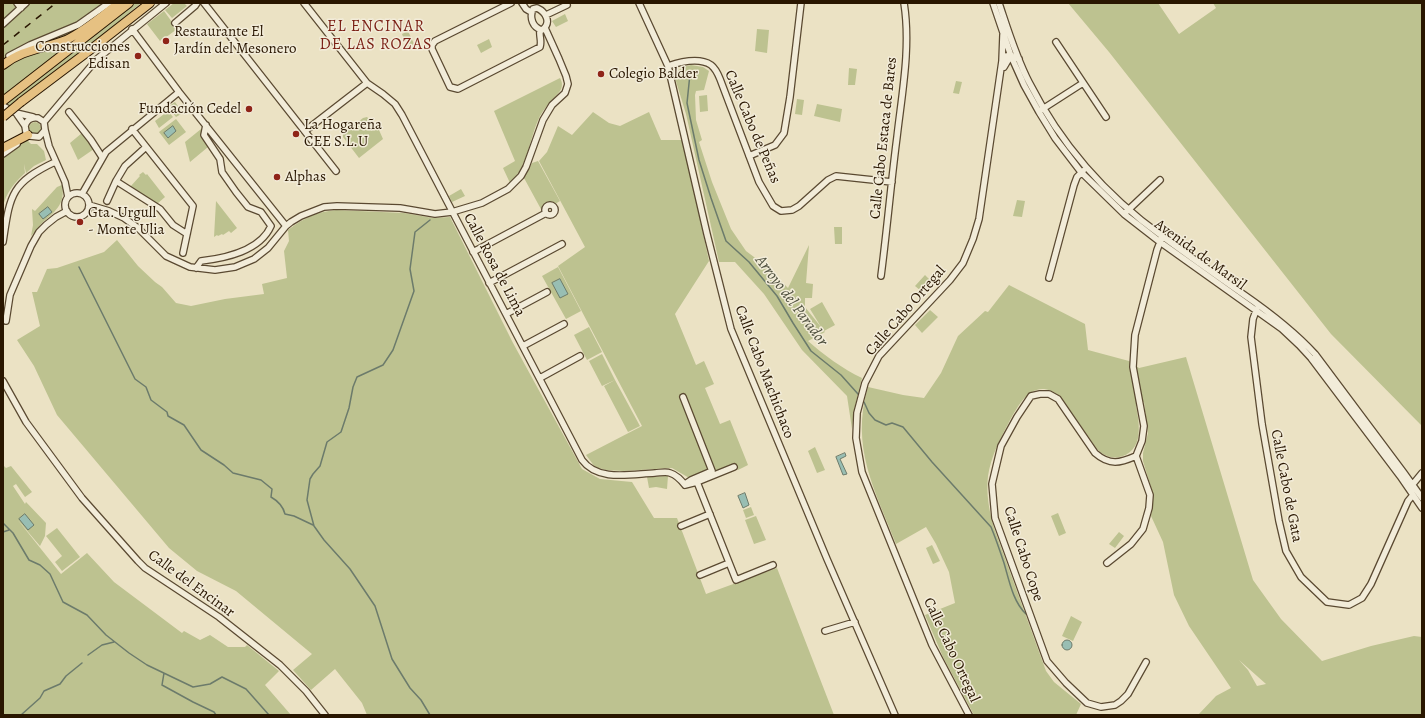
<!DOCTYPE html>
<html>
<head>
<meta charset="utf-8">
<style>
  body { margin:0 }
  #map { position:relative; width:1425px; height:718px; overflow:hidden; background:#ebe2c4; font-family:Alegreya,serif }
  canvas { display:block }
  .frame { position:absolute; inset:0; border:4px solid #291600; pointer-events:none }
</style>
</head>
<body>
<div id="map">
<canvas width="1425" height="718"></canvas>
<div class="frame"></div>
</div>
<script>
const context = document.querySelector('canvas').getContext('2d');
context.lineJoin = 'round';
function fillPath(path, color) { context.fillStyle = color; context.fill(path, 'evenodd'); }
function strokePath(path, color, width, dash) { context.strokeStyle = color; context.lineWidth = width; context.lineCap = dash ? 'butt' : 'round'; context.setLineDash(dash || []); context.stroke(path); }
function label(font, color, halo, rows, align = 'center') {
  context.font = font + ' Alegreya,serif'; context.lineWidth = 3; context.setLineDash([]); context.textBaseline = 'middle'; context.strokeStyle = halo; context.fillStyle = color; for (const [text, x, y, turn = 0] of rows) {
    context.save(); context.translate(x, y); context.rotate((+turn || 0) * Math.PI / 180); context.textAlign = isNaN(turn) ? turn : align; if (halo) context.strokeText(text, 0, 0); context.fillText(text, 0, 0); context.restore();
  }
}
const green = new Path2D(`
  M3 3H141L3 118Z
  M174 3H184L187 6 172 18 165 10Z
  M1068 3H1158L1179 34 1216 8 1213 3H1422V426L1331 334 1109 52Z
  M164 11 177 29 165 38 164 37 160 41 147 24Z
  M565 14 568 21 556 27 552 21Z
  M757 29 769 30 767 53 755 51Z
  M408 31 414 44 407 47 402 34Z
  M489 39 492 47 481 53 477 45Z
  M691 65 703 67 709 71 704 90 696 91 695 95 696 120 702 140 699 142 712 182 731 229 746 251 766 266 788 288 809 245 806 283 813 284 812 298H805V307L821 327 810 309 822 302 835 325 824 331 825 332 808 341C824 355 843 369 862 378L854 410 852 429 847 396 802 350 764 294 735 262H719L686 114 675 78C678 68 682 67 691 65Z
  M849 68 857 69 855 85H848Z
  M560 78C566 89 557 94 551 101 547 105 543 111 540 116 529 138 529 165 510 183L503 168 515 161 494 111Z
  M956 81 962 82 959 94 953 93Z
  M707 95 708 111 700 112 699 96Z
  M797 99 804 100 802 115 795 114Z
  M175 102 183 113 176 117 168 107Z
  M817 104 842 109 840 122 814 116Z
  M168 111 173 117 159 128 155 121Z
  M593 112 609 123 620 126 649 112 661 140H683L709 261 675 314 696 365 704 361 714 384 705 388 720 424 730 420 748 465 738 470 736 465 692 482 691 479 672 468 623 471 606 470 595 467 586 455 642 426 558 266 585 247 539 161 547 152 558 126 572 135Z
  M367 117 379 130 383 139 359 158 343 137V134L363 118Z
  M176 119 186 132 169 145 159 132Z
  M29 128a6 6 0 1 1 12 0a6 6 0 1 1-12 0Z
  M201 129 202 136 208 147 190 162 185 142Z
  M82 133 94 149 78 160 70 143Z
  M27 140 31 144H37L44 151 46 160 34 166 26 173 24 164 25 173C15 182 5 194 3 207V158Z
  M538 161 560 201 555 204H548L542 211 524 178 532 163Z
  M143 172 146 175 147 174 165 197 157 204 130 187 140 176 139 175Z
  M62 185C66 205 54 212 41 224 38 228 34 233 31 236L33 225 32 209 35 211 57 187Z
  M461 189 465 196 452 202 449 196Z
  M1017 200 1025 201 1022 217 1013 216Z
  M216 201 237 228 231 233 229 231 223 235 222 234 218 236 217 235 214 237Z
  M336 210 404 213 433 218 450 217 513 343 582 469 600 479 632 482 654 518H677L706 594 777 568 834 715H367L362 703 335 669 311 690 293 670 312 654 236 591 197 571 169 548 57 415 34 366 17 340 40 326 32 292H37L47 269 57 268 104 252 117 240 138 266 155 282 162 287 176 303 191 306 225 299 264 294 262 284 287 278 284 251 289 241 288 230C304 218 316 212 336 210Z
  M834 227H842V244H835Z
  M558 267 581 311 566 319 542 276Z
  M925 275 931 281 921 291 915 286Z
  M1009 285 1085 324 1088 350 1129 361 1139 368 1186 357 1253 580 1281 619 1322 661 1371 646 1414 636 1422 637V715H1198L1216 696 1231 688 1189 626 1174 595 1163 542 1151 516 1153 501V494L1143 461V453L1148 433 1144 402 1136 406C1138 416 1140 427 1138 438 1134 458 1111 464 1097 449L1061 397C1033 375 1019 404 1008 424 999 441 991 457 988 476 986 493 989 511 994 528L1046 671 1054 682 1081 704 1076 715H974L943 657 925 615 955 603 949 572 936 544 926 527 896 544C875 490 850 447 868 387L903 395 924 398 941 373 958 336 985 311 988 312ZM1239 660 1266 684 1257 686 1248 670Z
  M930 310 938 317 922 333 915 325Z
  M589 327 602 352 587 360 574 335Z
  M602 354 615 380 602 386 589 361Z
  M615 380 640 426 628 432 604 386Z
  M815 447 825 470 817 473 808 451Z
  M3 465 6 468 11 466 32 492 25 497 16 484 13 486 25 504 26 502 46 523 45 536 40 546 17 519 61 574 87 553 114 582 182 633 184 631 200 640 210 635 228 647H245L247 645 279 671 265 685 291 715H3Z
  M668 476 667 489 656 487 649 488 647 477Z
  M751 507 754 515 746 518 743 510Z
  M1058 513 1066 533 1059 536 1051 516Z
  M756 516 766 540 754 544 745 520Z
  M57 528 80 557 62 571 55 562 62 556 46 536Z
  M1119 532 1124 536 1115 548 1109 544Z
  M932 545 940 561 933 564 926 548Z
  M1071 616 1082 622 1073 641 1062 636Z`);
const water = new Path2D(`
  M173 126 176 131 168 138 164 133Z
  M48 207 52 212 43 219 39 214Z
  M560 279 568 294 560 298 552 283Z
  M845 453 846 456 840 459 847 474 843 475 836 457Z
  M745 493 749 505 743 508 738 496Z
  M25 514 34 525 28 530 19 519Z
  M1062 645a5 5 0 1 1 10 0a5 5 0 1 1-10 0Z`);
const stream = new Path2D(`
  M690 74 687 103 699 160 711 198 726 241 749 262 777 296 793 323 811 351 841 375 858 394
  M79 267 135 379 146 387 151 400 167 412 168 416 184 425 201 450 224 465 233 473 261 480 272 489 271 497C278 501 283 506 285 514L294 516 313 525
  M864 402 869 413 875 420 886 425 892 423 903 427 932 462 991 527C996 539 1000 551 1004 563 1009 580 1013 602 1026 614
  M3 523 13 533 29 560 40 565 50 574 63 602 87 615 106 635 129 653 147 665 193 687 210 684 222 677 246 689 269 715
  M3 532 9 530
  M88 655 102 645 114 642
  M164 673 162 685 193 702 214 712 216 715
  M21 715 40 698 44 691 60 684 66 676 82 663
  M430 715 421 700 410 688 392 659 375 606 350 569 324 540 314 526 307 500 310 479 313 474 320 466 327 442 341 432 349 408 353 387 357 377 383 365 393 350 414 291 410 269 415 232 430 220`);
const minor = new Path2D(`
  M17 3 21 8
  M204 3 336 171
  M304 3 367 83 383 94 395 104 402 115 582 460C598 482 631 474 655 473 659 473 666 471 670 473 677 475 681 480 685 485
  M511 3 435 41 432 45V49L450 87 458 89 540 47C542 41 539 36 540 30
  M522 3 526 9 531 12
  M639 3 668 66 707 234 731 329 827 559 895 715
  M993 3 1011 56 1024 85 1039 112 1055 138 1081 172 1124 214 1160 242 1282 329 1299 345 1311 358 1400 476 1422 508
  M999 3C1008 30 1016 57 1029 82 1061 145 1105 195 1162 236 1189 256 1216 275 1243 294 1269 312 1294 331 1315 354L1404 473 1422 498
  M537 8C546 12 552 23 542 30 533 28 529 18 533 9Z
  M546 15 567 5 566 3
  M175 23 195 6 197 3
  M3 24 26 3
  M132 29 179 92 286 226
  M1056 42 1106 117
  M9 56 30 45 78 25 109 3
  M1002 61 1003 35
  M668 66C680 62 699 57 711 65 715 68 718 74 720 79L759 182 773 206 781 211 792 210 799 206 828 180 836 176 892 182
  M1004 67 1011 55
  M3 106 16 113 33 117
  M1041 110 1083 83
  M69 112 91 140 102 157
  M16 113 25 126 26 132 30 136 39 137 45 130 44 122 38 118C32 117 27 119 25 126
  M44 122 97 59 166 3
  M132 129 193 206 183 253
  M45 130 49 146 65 182 68 197
  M305 131 367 83
  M3 154 17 144
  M749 156 775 145 784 133 790 97 801 3
  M116 181 160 209 173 225 187 234
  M65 205a12 12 0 1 1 24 0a12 12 0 1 1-24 0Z
  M82 194 106 152 179 92
  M107 201 116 181 125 166 146 147
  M545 210a5 5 0 1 1 10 0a5 5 0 1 1-10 0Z
  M89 205 109 211 124 218 138 228 166 256 190 267 215 270 235 267 254 259 268 248 286 226 291 222 301 216 324 207 337 206 400 208 435 214 452 212 482 203 508 189 521 176 526 167 543 120 552 105 565 93 568 84 566 76 559 59 545 28
  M1125 213 1160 180
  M3 242C10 196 10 183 55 162
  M473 252 546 213
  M196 268 201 261C226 258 260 251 271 226L261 212 248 207 236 192 222 172 220 159 204 135 206 125
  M881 276C887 230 891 183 897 137 902 93 911 47 904 3
  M1049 278 1074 185 1077 177 1083 171
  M489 283 562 244
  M1257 308 1253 319 1251 337 1262 424 1279 521 1286 551 1301 577 1327 602 1349 605 1362 598 1371 584 1408 501 1413 495
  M506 314 547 292
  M6 321 10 295 31 246 39 232 46 225 56 217 67 211
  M523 346 564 324
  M540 378 580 356
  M3 381 26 422 82 498 138 561 145 568 219 617 280 665 306 691 325 715
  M683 397 712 471 691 480 685 484
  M697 482 734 467
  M1413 484 1422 473
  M685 485 697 482 736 580 773 565
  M681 526 710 514
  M1107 563 1131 544 1143 529 1149 508 1150 495 1136 456
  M700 575 729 563
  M825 631 855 622
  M1146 662 1128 694 1121 701 1115 705 1101 707 1087 703 1066 683 1047 661 995 518 992 484 1001 446 1017 417 1031 396 1040 394H1049L1058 399 1095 453C1110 466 1120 463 1136 456L1142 441 1144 426 1133 367 1135 335 1157 250 1162 237
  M969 715 932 645 862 472 856 438 857 413 865 383 879 356 950 280 963 263 973 239 979 219 1002 61 1006 56H1011L1019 59`);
const highway = new Path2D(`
  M3 65C23 49 43 49 66 40 85 31 102 16 119 3
  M3 101 129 3
  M21 102 90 50 150 3
  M3 148 28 135`);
const rail = new Path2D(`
  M3 45 56 3`);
const highwayBridge = new Path2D(`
  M3 117 21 102`);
const markers = [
  [166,41,4,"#8f2418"],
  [138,56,4,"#8f2418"],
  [601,74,4,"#8f2418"],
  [249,109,4,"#8f2418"],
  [296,134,4,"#8f2418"],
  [277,177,4,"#8f2418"],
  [80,222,4,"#8f2418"]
];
const poiNames = [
  ["Restaurante El",174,32],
  ["Jardín del Mesonero",174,49],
  ["Construcciones",130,47,"right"],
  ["Edisan",130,64,"right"],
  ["Colegio Balder",609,74],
  ["Fundación Cedel",241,109,"right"],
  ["La Hogareña",304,125],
  ["CEE S.L.U",304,142],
  ["Alphas",285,177],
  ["Gta. Urgull",88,213],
  ["- Monte Ulia",88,230]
];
const streetNames = [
  ["Calle Cabo de Peñas",752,127,67],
  ["Calle Cabo Estaca de Bares",884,138,-84],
  ["Avenida de Marsil",1200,255,36],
  ["Calle Rosa de Lima",494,265,62],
  ["Calle Cabo Ortegal",906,311,-49],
  ["Calle Cabo Machichaco",764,372,69],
  ["Calle Cabo de Gata",1286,486,79],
  ["Calle Cabo Cope",1023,554,72],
  ["Calle del Encinar",191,584,36],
  ["Calle Cabo Ortegal",951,650,65]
];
const neighbourhoodNames = [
  ["EL ENCINAR",376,27],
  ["DE LAS ROZAS",376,45]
];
const waterNames = [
  ["Arroyo del Parador",791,301,53]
];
fillPath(green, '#bdc290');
fillPath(water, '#98beb3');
strokePath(water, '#6c7b6b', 1);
strokePath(stream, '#6c7b6b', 1.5);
strokePath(minor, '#5a4931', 8);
strokePath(highway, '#291600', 10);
strokePath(minor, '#f2ecd9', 5.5);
strokePath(highway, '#e6c182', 8);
strokePath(rail, '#291600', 1.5, [7, 7]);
strokePath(highwayBridge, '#291600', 10, []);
strokePath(highwayBridge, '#e6c182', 8);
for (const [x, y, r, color] of markers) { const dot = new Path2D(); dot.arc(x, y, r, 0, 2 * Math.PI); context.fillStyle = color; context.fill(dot); strokePath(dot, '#f2ecd9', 1.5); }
label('15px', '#291600', '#f2ecd9', poiNames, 'left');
label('15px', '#291600', '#f2ecd9', streetNames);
context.letterSpacing = '1px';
label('16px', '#7a1f14', '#f2ecd9', neighbourhoodNames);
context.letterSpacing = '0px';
label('italic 16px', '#50513f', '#f2ecd9', waterNames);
</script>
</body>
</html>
